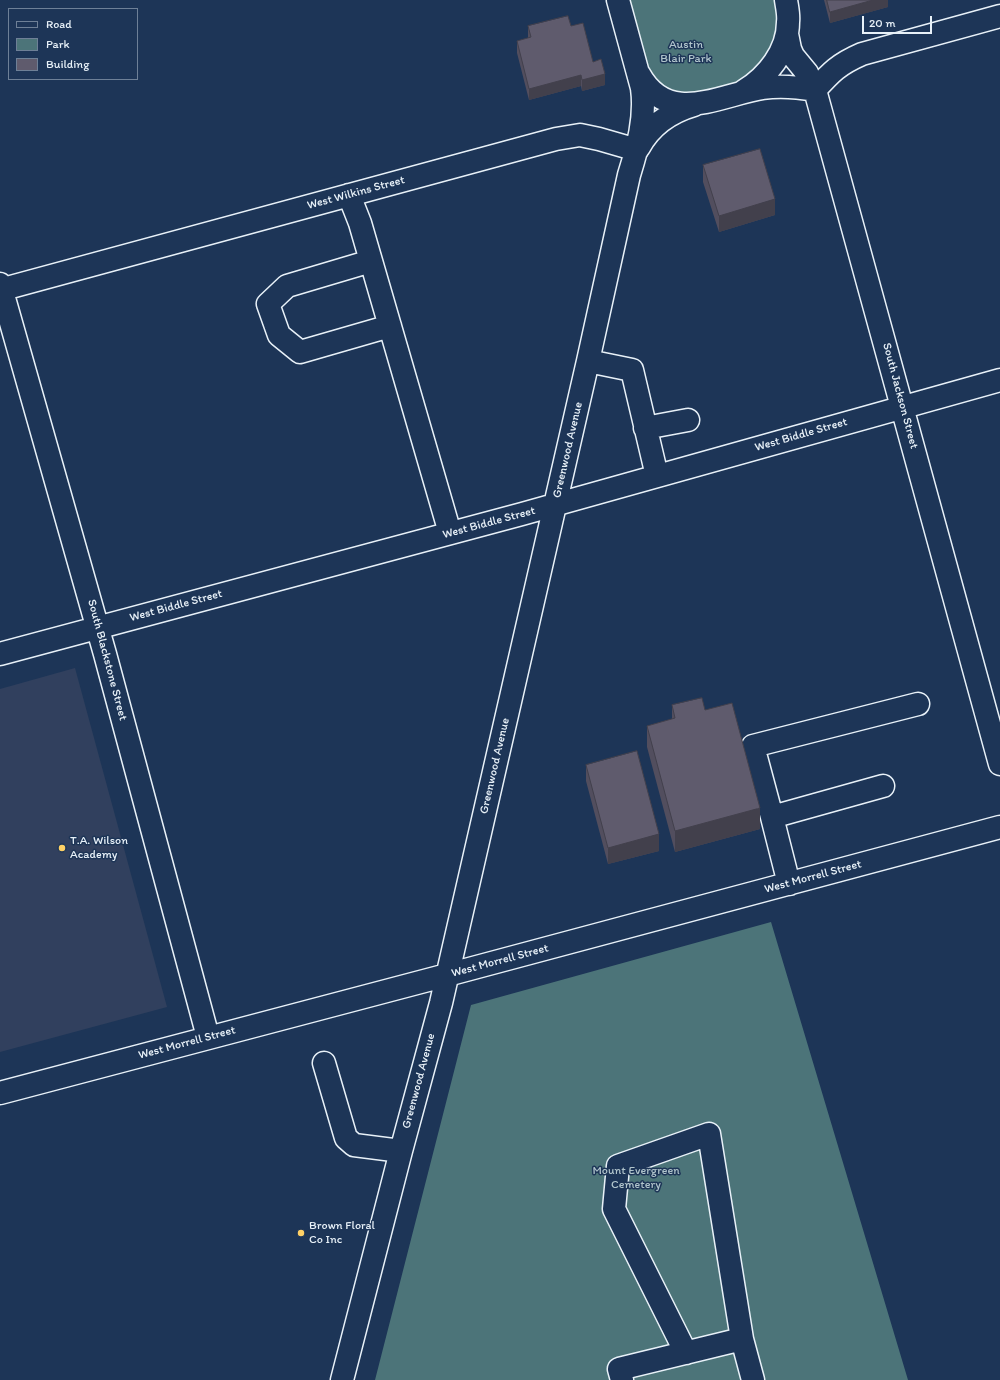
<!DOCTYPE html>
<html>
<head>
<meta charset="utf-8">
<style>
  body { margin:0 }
  #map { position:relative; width:1000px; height:1380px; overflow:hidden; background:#1d3557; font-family:Itim,sans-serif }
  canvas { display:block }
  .legend { position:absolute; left:8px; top:8px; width:130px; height:72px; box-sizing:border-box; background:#1d3557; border:1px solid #6e8097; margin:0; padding:5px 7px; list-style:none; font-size:12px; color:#e8f1f8 }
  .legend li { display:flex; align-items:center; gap:8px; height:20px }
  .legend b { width:20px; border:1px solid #6e8097 }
  .scale { position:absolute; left:862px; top:16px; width:70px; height:18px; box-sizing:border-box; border:2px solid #e8f1f8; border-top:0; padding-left:5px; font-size:12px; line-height:14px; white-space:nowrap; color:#e8f1f8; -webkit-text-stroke:3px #1d3557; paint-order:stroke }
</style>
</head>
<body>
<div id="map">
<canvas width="1000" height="1380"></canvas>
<ul class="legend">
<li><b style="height:5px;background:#1d3557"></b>Road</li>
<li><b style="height:11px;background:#4c7479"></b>Park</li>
<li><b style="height:11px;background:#5f5b6d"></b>Building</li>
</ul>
<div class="scale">20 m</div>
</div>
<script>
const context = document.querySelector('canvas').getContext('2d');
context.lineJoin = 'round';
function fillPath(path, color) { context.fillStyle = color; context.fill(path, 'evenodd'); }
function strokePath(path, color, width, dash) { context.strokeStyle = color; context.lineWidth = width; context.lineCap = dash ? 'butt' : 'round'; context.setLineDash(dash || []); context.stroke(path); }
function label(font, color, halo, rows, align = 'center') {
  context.font = font + ' Itim,sans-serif'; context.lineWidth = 3; context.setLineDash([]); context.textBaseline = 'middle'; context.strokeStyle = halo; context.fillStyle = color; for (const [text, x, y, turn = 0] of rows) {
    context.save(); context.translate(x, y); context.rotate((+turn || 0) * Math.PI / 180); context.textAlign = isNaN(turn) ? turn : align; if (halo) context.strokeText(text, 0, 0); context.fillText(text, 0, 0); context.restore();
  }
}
const built = new Path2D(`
  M75 668 167 1007 0 1052V689Z`);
const green = new Path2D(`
  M618 0H786L788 23 741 93 656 95Z
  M771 922 908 1380H375L471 1005Z`);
const minor = new Path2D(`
  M787 34 790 49 793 56 807 73 815 90 1000 764
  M639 74C668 127 719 95 763 88 781 85 798 87 815 90
  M815 90C831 72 839 64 862 54L1000 16
  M744 91C767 77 788 51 788 22 789 15 787 7 786 0
  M639 147C651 125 670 112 694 105
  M349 195 360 223 450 533
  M371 261 287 286 268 304 279 335 300 352 390 326
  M0 284 105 654 208 1037
  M0 290 556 139 580 135 599 139 637 150
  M588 361 632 370 657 476
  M645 428 688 420
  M0 654 522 514 1000 380
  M883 786 772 817 753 746 918 704
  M772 817 789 884
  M324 1063 346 1138 354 1145 401 1151
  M0 1093 447 975 1000 827
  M686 1353 614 1209 618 1166 709 1134 742 1339
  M342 1380 401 1151 441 1003 588 361 629 175C638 146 646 118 642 88L618 0
  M622 1380 619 1369 742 1339 753 1380`);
const wall = new Path2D(`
  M824 0H888V7L830 23Z
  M528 26H571L593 62 605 85 582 91 581 86 529 100 517 53V41L528 38Z
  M703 165 775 215 719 232 703 182Z
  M672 705 705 710 760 829 675 852 647 747V726L672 719Z
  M586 765 659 851 608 864 586 781Z`);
const shadedWall = new Path2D(`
  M873 0H888V7L830 23V12Z
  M605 74V85L582 91V80Z
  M581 75V86L529 100V89Z
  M775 199V215L719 232V216Z
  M760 808V829L675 852V831Z
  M659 834V851L608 864V848Z`);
const building = new Path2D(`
  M827 0H873L830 12Z
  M568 16 571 26 583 23 593 62 601 59 605 74 582 80 581 75 529 89 517 41 531 37 528 26Z
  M760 149 775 199 719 216 703 165Z
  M702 698 705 710 732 703 760 808 675 831 647 726 675 718 672 705Z
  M637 751 659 834 608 848 586 765Z`);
const markers = [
  [62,848,4,"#ffd166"],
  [301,1233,4,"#ffd166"]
];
const parkNames = [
  ["Austin",686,45],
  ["Blair Park",686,59],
  ["Mount Evergreen",636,1171],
  ["Cemetery",636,1185]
];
const streetNames = [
  ["West Wilkins Street",356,193,-15],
  ["South Jackson Street",900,396,75],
  ["West Biddle Street",801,435,-16],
  ["Greenwood Avenue",568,450,-77],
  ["West Biddle Street",489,523,-15],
  ["West Biddle Street",176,606,-15],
  ["South Blackstone Street",107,660,75],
  ["Greenwood Avenue",495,766,-77],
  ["West Morrell Street",813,877,-15],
  ["West Morrell Street",500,961,-15],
  ["West Morrell Street",187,1043,-15],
  ["Greenwood Avenue",419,1081,-75]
];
const poiNames = [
  ["T.A. Wilson",70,841],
  ["Academy",70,855],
  ["Brown Floral",309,1226],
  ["Co Inc",309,1240]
];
fillPath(built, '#31405e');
fillPath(green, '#4c7479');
strokePath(minor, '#e8f1f8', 25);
strokePath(minor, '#1d3557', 22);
fillPath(wall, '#524e5e');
fillPath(shadedWall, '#42404c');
fillPath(building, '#5f5b6d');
strokePath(building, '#42404c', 1);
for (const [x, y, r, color] of markers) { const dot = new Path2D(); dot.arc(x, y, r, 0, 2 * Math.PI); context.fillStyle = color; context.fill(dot); strokePath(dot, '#1d3557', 1.5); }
label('12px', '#b1c5cc', '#1d3557', parkNames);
label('12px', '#e8f1f8', '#1d3557', streetNames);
label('12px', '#e8f1f8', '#1d3557', poiNames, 'left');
</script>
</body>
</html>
